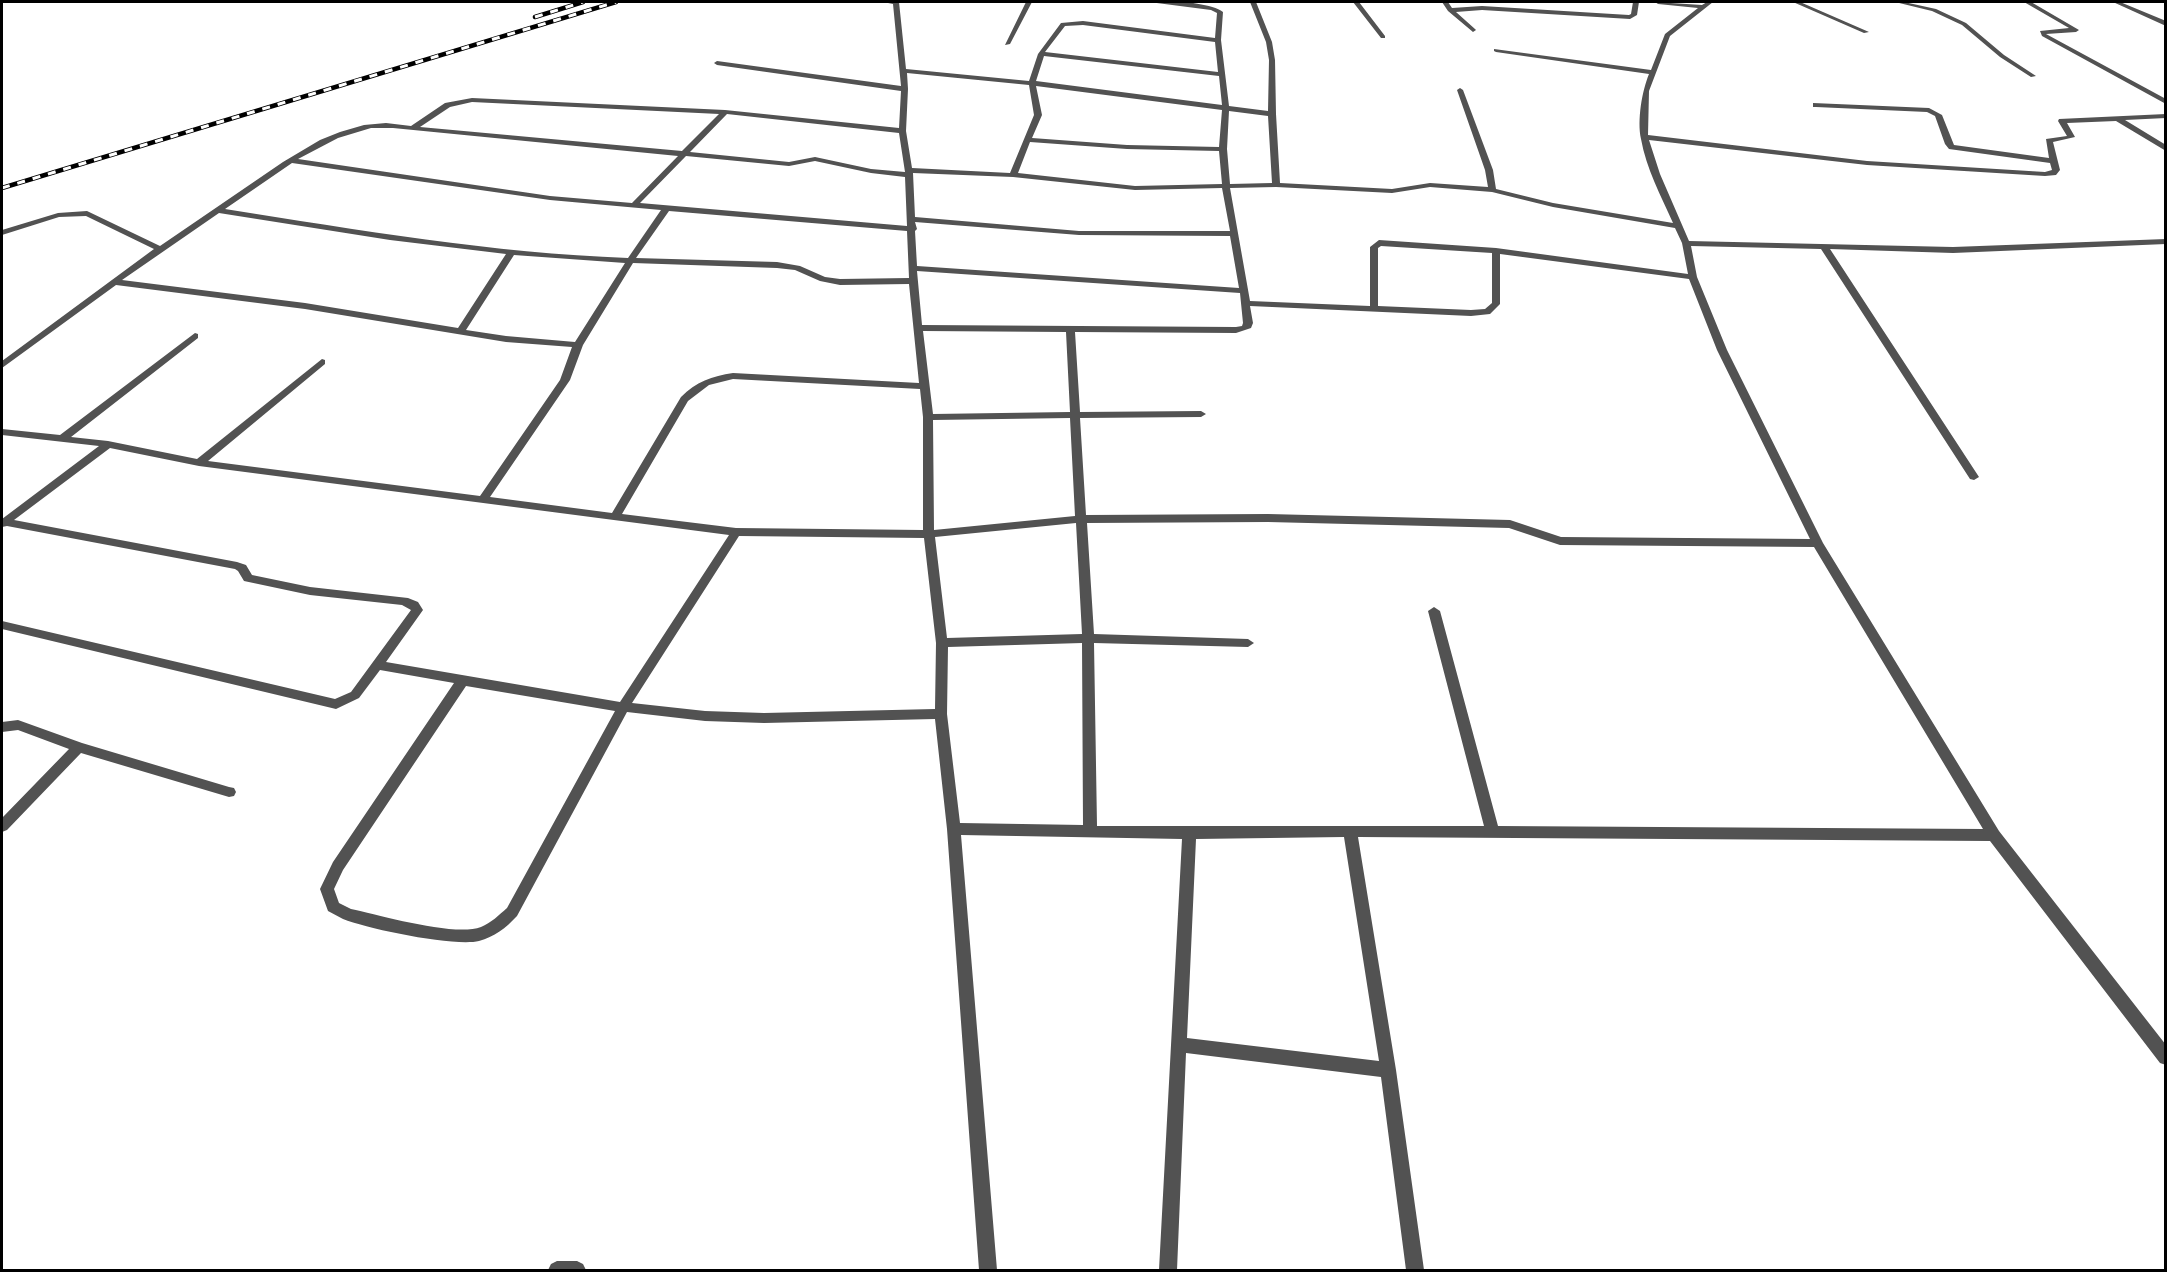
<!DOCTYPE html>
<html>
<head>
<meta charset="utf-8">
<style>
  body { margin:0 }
  #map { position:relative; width:2167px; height:1272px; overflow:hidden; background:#fff; font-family:"DM Sans",sans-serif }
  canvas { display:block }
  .frame { position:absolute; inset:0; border:3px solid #000; pointer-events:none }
</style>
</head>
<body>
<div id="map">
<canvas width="2167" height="1272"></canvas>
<div class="frame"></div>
</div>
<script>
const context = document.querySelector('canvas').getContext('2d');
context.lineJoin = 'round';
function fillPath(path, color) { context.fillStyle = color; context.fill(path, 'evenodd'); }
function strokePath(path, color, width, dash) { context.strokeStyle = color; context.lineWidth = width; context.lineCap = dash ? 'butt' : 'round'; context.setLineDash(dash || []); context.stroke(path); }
const minor = new Path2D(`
  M883 2H899L906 69 1029 81 1038 54 1061 23 1083 21 1215 38 1217 13 1211 10 1149 2C1166 0 1210 2 1223 12L1221 40 1229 106 1268 111 1269 60 1266 42 1250 2H1256L1272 42 1275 60 1276 114 1280 183 1392 189 1430 183 1488 187 1485 170 1457 90 1460 88 1463 90 1493 170 1496 189 1553 203 1673 223C1661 196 1646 168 1641 139 1637 120 1642 91 1649 74L1496 52 1494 51V49L1651 70 1665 34 1698 8 1658 4 1655 2 1702 5 1707 2H1713L1670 36 1649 91 1648 135 1867 161 2045 172 2052 170 2050 163 1949 149 1945 144 1935 116 1927 112 1816 107H1813V103L1929 108 1942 115 1954 145 2049 158 2046 139 2067 136 2058 121 2059 119 2166 114V118L2125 120 2166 145V151L2116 121 2067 123 2075 137 2053 142 2060 170 2056 175 2045 176 1867 165 1649 140 1660 174 1689 241 1953 247 2166 239V244L1953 253 1830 249 1979 477 1974 480 1970 479 1821 249 1691 246 1697 277 1727 350 1823 543 1999 831 2166 1045V1065L2160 1063 1990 841 1358 837 1396 1070 1424 1270H1406L1381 1077 1186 1053 1177 1270H1159L1182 839 961 835 997 1270H979L947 829 935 719 764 723 705 721 627 712 517 916C506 928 494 937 479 941 455 947 368 929 343 919L328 911 320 889 333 862 454 683 380 670 359 698 336 709 2 629V621L335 699 351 692 411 610 402 605 310 595 244 581 238 571 235 569 7 526 2 527V519L99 446 2 435V429L60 435 195 333 198 334V338L71 437 108 441 197 459 322 359 325 360V364L208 461 480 496 560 380 572 347 506 342 305 309 116 285 2 368V361L154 249 86 216 59 217 2 235V230L58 213 87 211 160 246 283 162 320 140 340 132 364 125 386 123 411 126 445 103 472 98 725 110 899 128 901 91 717 65 714 63 717 61 901 86 893 4ZM1083 25 1215 42 1218 72 1045 52 1065 26ZM1044 56 1219 76 1222 105 1036 81ZM907 73 1029 85 1034 115 1010 173 912 168 906 131 908 89ZM1036 86 1222 110 1219 147 1127 145 1032 138 1042 115ZM472 102 719 114 682 151 420 127 450 107ZM1229 111 1268 116 1272 183 1230 184 1227 149ZM727 114 899 133 905 172 871 169 815 157 789 162 690 152ZM371 128H393L678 156 632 203 550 196 298 159 338 138ZM1030 142 1127 149 1219 151 1222 184 1135 186 1018 173ZM686 156 789 166 815 161 871 173 905 177 907 226 640 203ZM292 163 550 200 661 210 628 258C492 253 359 230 225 209ZM913 173 1013 177 1135 190 1222 188 1230 231H1079L915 217ZM1276 187 1392 193 1430 187 1492 192 1553 207 1675 228 1682 243 1688 274 1496 248 1379 240 1370 247V306L1250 301 1230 188ZM669 211 907 231 909 278 840 279 825 277 800 266 777 262 636 258ZM219 213 390 240 506 254 458 328 305 303 122 280ZM915 222 1079 235 1230 236 1239 288 917 266 915 231 917 229ZM1381 246 1492 253V303L1485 309 1471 310 1378 306V248ZM1500 254 1689 279 1717 350 1810 539 1561 537 1510 520 1268 514 1086 515 1080 418 1201 417 1206 414 1201 411 1080 412 1075 332 1236 333 1251 328 1253 323 1250 306 1471 316 1490 314 1500 304ZM514 255 625 263 575 342 506 336 466 330ZM633 263 777 268 795 270 820 281 840 285 909 284 919 383 733 373C712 376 696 382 681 397L612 513 490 497 570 380 583 345ZM917 271 1240 293 1243 323 1242 326 1236 327 922 325ZM923 331 1066 332 1070 412 933 414ZM733 379 920 389 923 417V530L736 528 622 514 688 401 709 385ZM1070 418 1075 516 934 530 933 420ZM110 448 199 466 729 535 620 702 386 662 423 610 418 602 408 598 310 587 252 575 246 565 237 562 14 520ZM1268 522 1509 528 1560 545 1814 547 1983 829 1498 826 1440 611 1434 607 1428 611 1484 826H1097L1094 643 1248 647 1254 643 1248 639 1094 634 1087 523ZM1076 523 1082 634 947 638 935 537ZM739 536 924 538 936 643 935 709 764 713 705 711 632 703ZM1082 643 1083 825 960 823 947 714 948 647ZM466 686 615 711 507 908C499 915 491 923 481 927 454 937 380 915 351 909L339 903 334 889 343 870ZM1344 837 1379 1061 1187 1038 1196 839Z
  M1026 2H1032L1010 44 1005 45Z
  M1353 2H1359L1385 36V38H1381Z
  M1442 2H1448L1452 8 1482 6 1629 15 1631 14 1633 2H1639L1637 15 1630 19 1482 10 1456 12 1475 29 1476 30 1473 32 1448 11Z
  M1793 2H1800L1869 32 1864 33Z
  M1895 2H1904L1936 9 1966 23 2004 55 2036 76 2031 77 2000 57 1962 25 1932 11Z
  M2024 2H2031L2079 30 2076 32 2046 34 2166 99V104L2042 36 2040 31 2069 28Z
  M2113 2H2120L2166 21V26Z
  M18 720 82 743 229 787 234 788 236 792 234 796 229 797 81 753 7 830 2 832V818L69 749 18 730 2 732V722Z
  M557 1261H577L583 1264 586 1270H548L551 1264Z`);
const rail = new Path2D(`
  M535 17 583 2
  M2 188 616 2`);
fillPath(minor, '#525252');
strokePath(rail, '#000', 4.5);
strokePath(rail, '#fff', 3, [8]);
</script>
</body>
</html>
